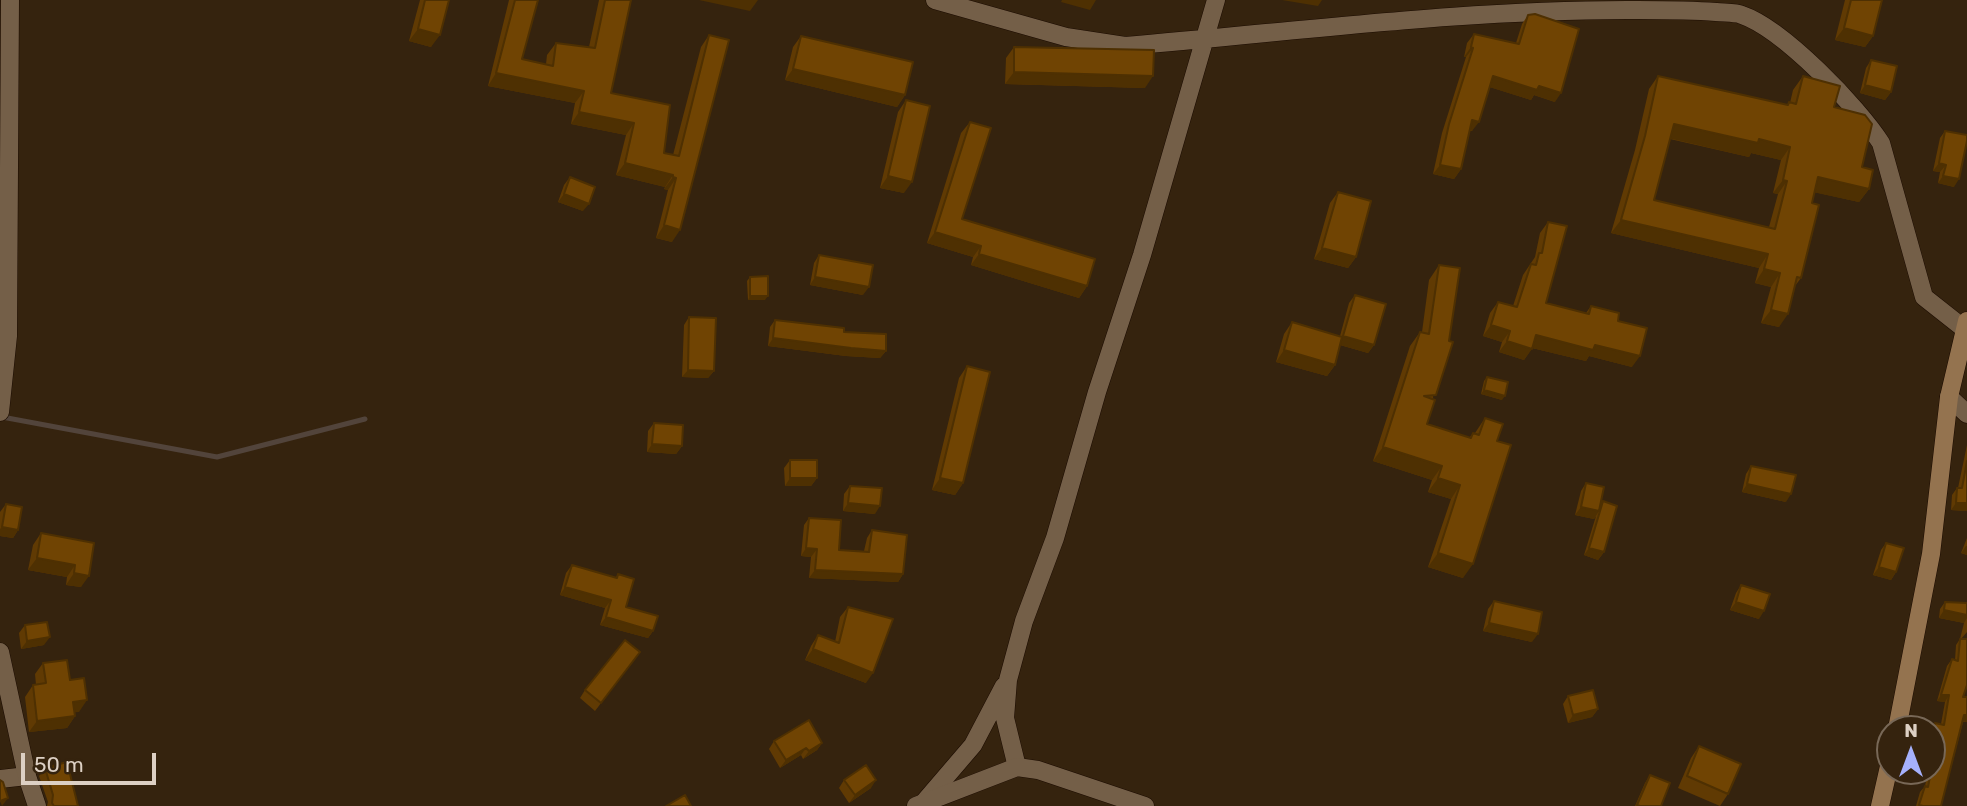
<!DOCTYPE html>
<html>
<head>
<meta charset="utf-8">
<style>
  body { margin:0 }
  #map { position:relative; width:1967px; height:806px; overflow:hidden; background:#35230e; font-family:Rubik,sans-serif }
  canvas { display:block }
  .north { position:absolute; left:1876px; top:715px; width:70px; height:70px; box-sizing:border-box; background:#35230e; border:2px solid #786857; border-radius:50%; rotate:0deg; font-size:19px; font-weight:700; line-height:28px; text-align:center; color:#ddd0c4 }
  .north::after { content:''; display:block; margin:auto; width:24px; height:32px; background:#a6b1fc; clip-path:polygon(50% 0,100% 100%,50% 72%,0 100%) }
  .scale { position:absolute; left:21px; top:753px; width:135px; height:32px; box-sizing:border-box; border:4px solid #ddd0c4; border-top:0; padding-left:9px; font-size:21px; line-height:24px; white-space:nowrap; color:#ddd0c4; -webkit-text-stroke:5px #35230e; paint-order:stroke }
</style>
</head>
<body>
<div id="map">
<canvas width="1967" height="806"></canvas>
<div class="north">N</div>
<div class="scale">50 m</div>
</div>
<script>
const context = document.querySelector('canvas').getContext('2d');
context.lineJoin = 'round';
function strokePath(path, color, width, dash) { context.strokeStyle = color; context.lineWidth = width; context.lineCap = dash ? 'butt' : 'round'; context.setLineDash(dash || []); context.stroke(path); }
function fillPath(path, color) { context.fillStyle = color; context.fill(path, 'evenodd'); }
const stream = new Path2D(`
  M2 417 217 457 365 419`);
const minor = new Path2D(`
  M935 0 1066 37 1125 46C1295 32 1466 9 1637 10 1663 10 1690 10 1716 12 1724 13 1735 12 1742 15 1783 29 1858 107 1881 143L1924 297 1967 331
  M1949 397 1967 414
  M1017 767 1005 718 1008 680 1024 621 1055 538 1097 392 1142 255 1216 0
  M0 779 27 776
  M925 801 973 745 1004 686`);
const tertiary = new Path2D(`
  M0 412 8 336 10 0
  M0 652 27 776 37 806
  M916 806 1017 767 1038 770 1145 806`);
const secondary = new Path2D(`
  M1897 729 1931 554 1949 397 1967 321
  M1880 806 1890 762`);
const wall = new Path2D(`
  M420 0H449L431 47 409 41Z
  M509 0H538L522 59 546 64 547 55 556 43 589 47 599 0H631L611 93 664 153 673 155 701 47 709 35 672 242 656 238 668 190 664 189 665 187 616 175 626 135 571 124 575 103 488 86Z
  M1845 0H1882L1873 36 1865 47 1835 40Z
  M1528 15 1555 102 1534 95 1531 100 1490 87 1472 131H1470L1461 169 1454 179 1433 174 1442 133 1466 57H1464L1467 43 1474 34 1516 43 1522 24Z
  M801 36 905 95 897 107 785 80 793 47Z
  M1014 47 1145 88 1005 84 1006 58Z
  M1871 60 1891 92 1885 100 1860 93 1866 68Z
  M1658 76 1787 105 1789 102 1790 103 1793 90 1803 76 1834 107 1862 167 1869 189 1859 202 1814 192 1801 278 1795 286 1779 327 1761 323 1771 287 1755 283 1759 268 1611 233 1635 150 1649 89ZM1670 139 1749 157 1751 153 1781 160 1773 193 1778 194 1769 227 1654 200Z
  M906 100 904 193 880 188 898 112Z
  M970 122 962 219 1087 286 1079 298 971 265 973 257 927 243 961 133Z
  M1945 131 1954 187 1938 183 1940 172 1933 171 1940 138Z
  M570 177 583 211 558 202 564 185Z
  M1338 192 1356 257 1348 268 1314 259 1330 203Z
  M1548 222 1546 303 1586 313 1591 306 1618 321 1632 367 1589 356 1586 361 1532 348 1524 360 1499 352 1502 342 1483 336 1490 313 1498 302 1513 306 1523 275 1535 257 1540 233Z
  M819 255 863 295 810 285 814 263Z
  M1439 265 1433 399 1427 424 1469 438 1473 433H1475L1485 418 1497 441 1463 578 1428 567 1451 499 1428 492 1432 480 1373 461 1410 346 1420 332H1422L1429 280Z
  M750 277 765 300H748L747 281Z
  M1355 295 1374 345 1368 353 1340 345 1335 365 1327 376 1276 362 1284 334 1292 322 1340 336 1349 303Z
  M689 317 714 371 708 378 682 377 684 325Z
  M775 320 844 332 886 351 880 358 846 356 768 346 770 327Z
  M967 366 963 483 955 495 932 490 959 378Z
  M1487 377 1502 400 1481 394 1484 381Z
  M654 423 682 446 676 454 647 452 648 431Z
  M1967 445V511L1951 510 1952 495 1957 488H1958Z
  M790 460 817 478 811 486H785L784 468Z
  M1751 466 1786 502 1742 492 1746 474Z
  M1586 483 1600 505 1603 501 1604 552 1598 560 1584 555 1596 516 1594 519 1575 515 1581 491Z
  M850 486 875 514 843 511 844 494Z
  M6 504 18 530 13 538 0 536V512Z
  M809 518 839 550 864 551 867 538 872 530 903 574 898 582 809 578 811 557 801 556 804 525Z
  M41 533 94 543 81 587 66 585 67 577 28 570 33 545Z
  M1967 538V555L1961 553Z
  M1886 543 1896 572 1891 580 1873 575 1881 550Z
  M572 565 615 578 618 574 626 607 653 631 648 638 600 625 605 608 560 595 566 573Z
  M1741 585 1759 619 1730 610 1736 593Z
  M1494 601 1532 642 1483 631 1488 609Z
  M1945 602 1967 603V632L1961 639 1963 697H1967V722H1963L1941 806H1916L1920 792 1925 786 1928 771H1932V729H1931L1935 723 1941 724 1945 702 1937 701 1947 666 1952 659 1955 660 1956 645 1960 639 1964 623 1939 618 1940 609Z
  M848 607 866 683 805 660 811 646 818 635 835 642 840 617Z
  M25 625 44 645 21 649 19 633Z
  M640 652 595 711 580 698 585 690Z
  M43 663 70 680 79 712H75V716L67 728 29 732 25 697 33 685H36L35 674Z
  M1568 696 1598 709 1592 717 1568 723 1563 704Z
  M774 741 822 743 817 750 803 759 801 755 780 768 769 749Z
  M1699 746 1728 794 1720 806 1678 788 1691 758Z
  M45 768 78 806H47L48 802 39 776Z
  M1650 775 1661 806H1635L1645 783Z
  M844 780 871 788 849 803 839 788Z`);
const shadedWall = new Path2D(`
  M699 0H758L750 11Z
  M1062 0H1096L1090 10 1061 2Z
  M1282 0H1322L1318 6Z
  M1844 28 1873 36 1865 47 1835 40Z
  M418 29 440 35 431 47 409 41Z
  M1471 47 1473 48 1466 57H1464Z
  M793 69 905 95 897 107 785 80Z
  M1014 72 1153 76 1145 88 1005 84Z
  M496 73 584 91 575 103 488 86Z
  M1493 76 1539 86 1561 93 1555 102 1534 95 1531 100 1486 86Z
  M1865 85 1891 92 1885 100 1860 93Z
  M579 112 634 123 626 135 571 124Z
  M1472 120 1479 122 1472 131 1466 129Z
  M1674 124 1759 139 1790 147 1781 160 1751 153 1749 157 1664 137Z
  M625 163 673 175 665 187 616 175Z
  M1939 163 1946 165 1940 172 1933 171Z
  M1440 165 1461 169 1454 179 1433 174Z
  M888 176 912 182 904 193 880 188Z
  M1943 176 1959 179 1954 187 1938 183Z
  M673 177 676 178 668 190 664 189Z
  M1818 177 1869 189 1859 202 1808 191Z
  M1783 180 1787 181 1778 194 1773 193Z
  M564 194 589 204 583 211 558 202Z
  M1621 220 1768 254 1759 268 1611 233Z
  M664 225 680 230 672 242 656 238Z
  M935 232 981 246 973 257 927 243Z
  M1322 248 1356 257 1348 268 1314 259Z
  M979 254 1087 286 1079 298 971 265Z
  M1764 269 1780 273 1771 287 1755 283Z
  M815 277 869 287 863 295 810 285Z
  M750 296H768L765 300H748Z
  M1771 310 1788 314 1779 327 1761 323Z
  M1491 325 1510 331 1502 342 1483 336Z
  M1536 335 1595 345 1640 356 1632 367 1589 356 1586 361 1528 347Z
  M1343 336 1374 345 1368 353 1337 344Z
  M773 338 886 351 880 358 846 356 768 346Z
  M1507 341 1532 349 1524 360 1499 352Z
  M1284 350 1335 365 1327 376 1276 362Z
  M688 370 714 371 708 378 682 377Z
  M1484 390 1505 396 1502 400 1481 394Z
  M652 444 682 446 676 454 647 452Z
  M1383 447 1442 466 1432 480 1373 461Z
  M790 478H817L811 486H785Z
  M940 478 963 483 955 495 932 490Z
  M1438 478 1460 485 1451 499 1428 492Z
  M1747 484 1791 494 1786 502 1742 492Z
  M848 503 880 506 875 514 843 511Z
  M1956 503H1967V511L1951 510Z
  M1581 507 1599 511 1594 519 1575 515Z
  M2 527 18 530 13 538 0 536V529Z
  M1966 546H1967V555L1961 553Z
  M806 548 817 549 811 557 801 556Z
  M1589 548 1604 552 1598 560 1584 555Z
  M1438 553 1473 564 1463 578 1428 567Z
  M37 558 75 565 67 577 28 570Z
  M1879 567 1896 572 1891 580 1873 575Z
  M815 570 903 574 898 582 809 578Z
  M74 573 89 576 81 587 66 585Z
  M565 587 611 600 605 608 560 595Z
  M1736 602 1764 611 1759 619 1730 610Z
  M1944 610 1967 615V618L1964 623 1939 618Z
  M606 617 653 631 648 638 600 625Z
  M1489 623 1538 634 1532 642 1483 631Z
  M50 637 44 645 21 649 27 641Z
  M813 649 873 673 866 683 805 660Z
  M1941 695H1949L1945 702 1937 701Z
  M87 700 79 712 65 713 73 702Z
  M1598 709 1592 717 1568 723 1573 715Z
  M1964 715H1967V722L1960 721Z
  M75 716 67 728 29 732 37 721Z
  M822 743 817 750 803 759 809 751Z
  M806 748 801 755 780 768 786 760Z
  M876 780 871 788 849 803 855 795Z
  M8 798 2 806 0 801Z`);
const building = new Path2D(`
  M425 0H449L440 35 418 29Z
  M515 0H538L522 59 553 66 556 43 595 48 605 0H631L611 93 670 105 664 153 679 156 709 35 729 40 680 230 664 225 676 178 673 177V175L625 163 634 123 579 112 584 91 496 73Z
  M1851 0H1882L1873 36 1844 28Z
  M1535 14 1579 29 1561 93 1539 86 1537 90 1493 76 1479 122 1472 120 1461 169 1440 165 1449 124 1473 48 1471 47 1474 34 1519 44 1528 15Z
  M801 36 913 62 905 95 793 69Z
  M1014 47 1154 50 1153 76 1014 72Z
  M1871 60 1897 66 1891 92 1865 85Z
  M1658 76 1788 105 1789 102 1796 104 1803 76 1840 86 1834 107 1865 115 1872 124 1862 167 1873 170 1869 189 1818 177 1812 203 1819 205 1801 278 1797 277 1788 314 1771 310 1780 273 1764 269 1768 254 1621 220 1645 136ZM1674 124 1758 143 1759 139 1790 147 1783 180 1787 181 1775 229 1654 200Z
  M906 100 930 106 912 182 888 176Z
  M970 122 991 128 962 219 1095 259 1087 286 979 254 981 246 935 232Z
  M1945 131 1967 135V141L1959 179 1943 176 1946 165 1939 163Z
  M570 177 595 187 589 204 564 194Z
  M1338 192 1371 201 1356 257 1322 248Z
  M1548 222 1567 226 1546 303 1589 314 1591 306 1619 313 1618 321 1647 328 1640 356 1595 345 1593 350 1536 335 1532 349 1507 341 1510 331 1491 325 1498 302 1517 307 1531 264 1536 265 1539 253H1542Z
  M819 255 873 265 869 287 815 277Z
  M1439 265 1460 268 1449 341 1453 342 1436 395 1424 396 1435 400 1427 424 1471 438 1473 433 1479 435 1485 418 1503 424 1497 441 1511 445 1473 564 1438 553 1460 485 1438 478 1442 466 1383 447 1420 332 1429 334Z
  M768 276V296H750V277Z
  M1355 295 1386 304 1374 345 1343 336Z
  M689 317 716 318 714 371 688 370Z
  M775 320 844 328V332L886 334V351L851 348 773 338Z
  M1292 322 1342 337 1335 365 1284 350Z
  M967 366 990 372 963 483 940 478Z
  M1487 377 1508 382 1505 396 1484 390Z
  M654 423 683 425 682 446 652 444Z
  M790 460H817V478H790Z
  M1967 461V503H1956L1957 488H1962Z
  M1751 466 1796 475 1791 494 1747 484Z
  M1586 483 1604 487 1599 511 1581 507Z
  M850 486 882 488 880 506 848 503Z
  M1603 501 1617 506 1604 552 1589 548Z
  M6 504 22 507 18 530 2 527Z
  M809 518 841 520 839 550 869 552 872 530 907 535 903 574 815 570 817 549 806 548Z
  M41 533 94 543 89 576 74 573 75 565 37 558Z
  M1886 543 1904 548 1896 572 1879 567Z
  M572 565 617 578 618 574 634 579 626 607 658 616 653 631 606 617 611 600 565 587Z
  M1741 585 1770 594 1764 611 1736 602Z
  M1494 601 1542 612 1538 634 1489 623Z
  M1945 602 1967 603V615L1944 610Z
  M848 607 893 619 873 673 813 649 818 635 839 643Z
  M47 622 50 637 27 641 25 625Z
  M1960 639H1967V685L1963 697H1967V715H1964L1941 806H1923L1919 805 1925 786 1928 787 1931 771H1932V765L1936 745 1932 744V735L1935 723 1944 725 1949 695H1941L1952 659 1958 661Z
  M625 640 640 652 601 703 585 690Z
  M67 660 70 680 84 678 87 700 73 702 75 716 37 721 33 685 46 683 43 663Z
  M1593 690 1598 709 1573 715 1568 696Z
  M809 720 822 743 809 751 806 748 786 760 774 741Z
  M1699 746 1741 764 1728 794 1687 776Z
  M67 762 78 806H54L52 803 53 795 45 768Z
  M866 765 876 780 855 795 844 780Z
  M1650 775 1670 783 1661 806H1640L1637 805Z
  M0 780 3 782 8 798 0 801Z
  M685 795 691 806H666Z`);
strokePath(stream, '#52443b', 5);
strokePath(minor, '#1c0c00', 19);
strokePath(tertiary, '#1c0c00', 19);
strokePath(secondary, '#1c0c00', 19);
strokePath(minor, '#745f48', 18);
strokePath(tertiary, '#745f48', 18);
strokePath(secondary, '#94734f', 18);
fillPath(wall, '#603a03');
fillPath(shadedWall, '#4e3002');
fillPath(building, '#704403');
strokePath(building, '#4e3002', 2);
</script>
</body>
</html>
